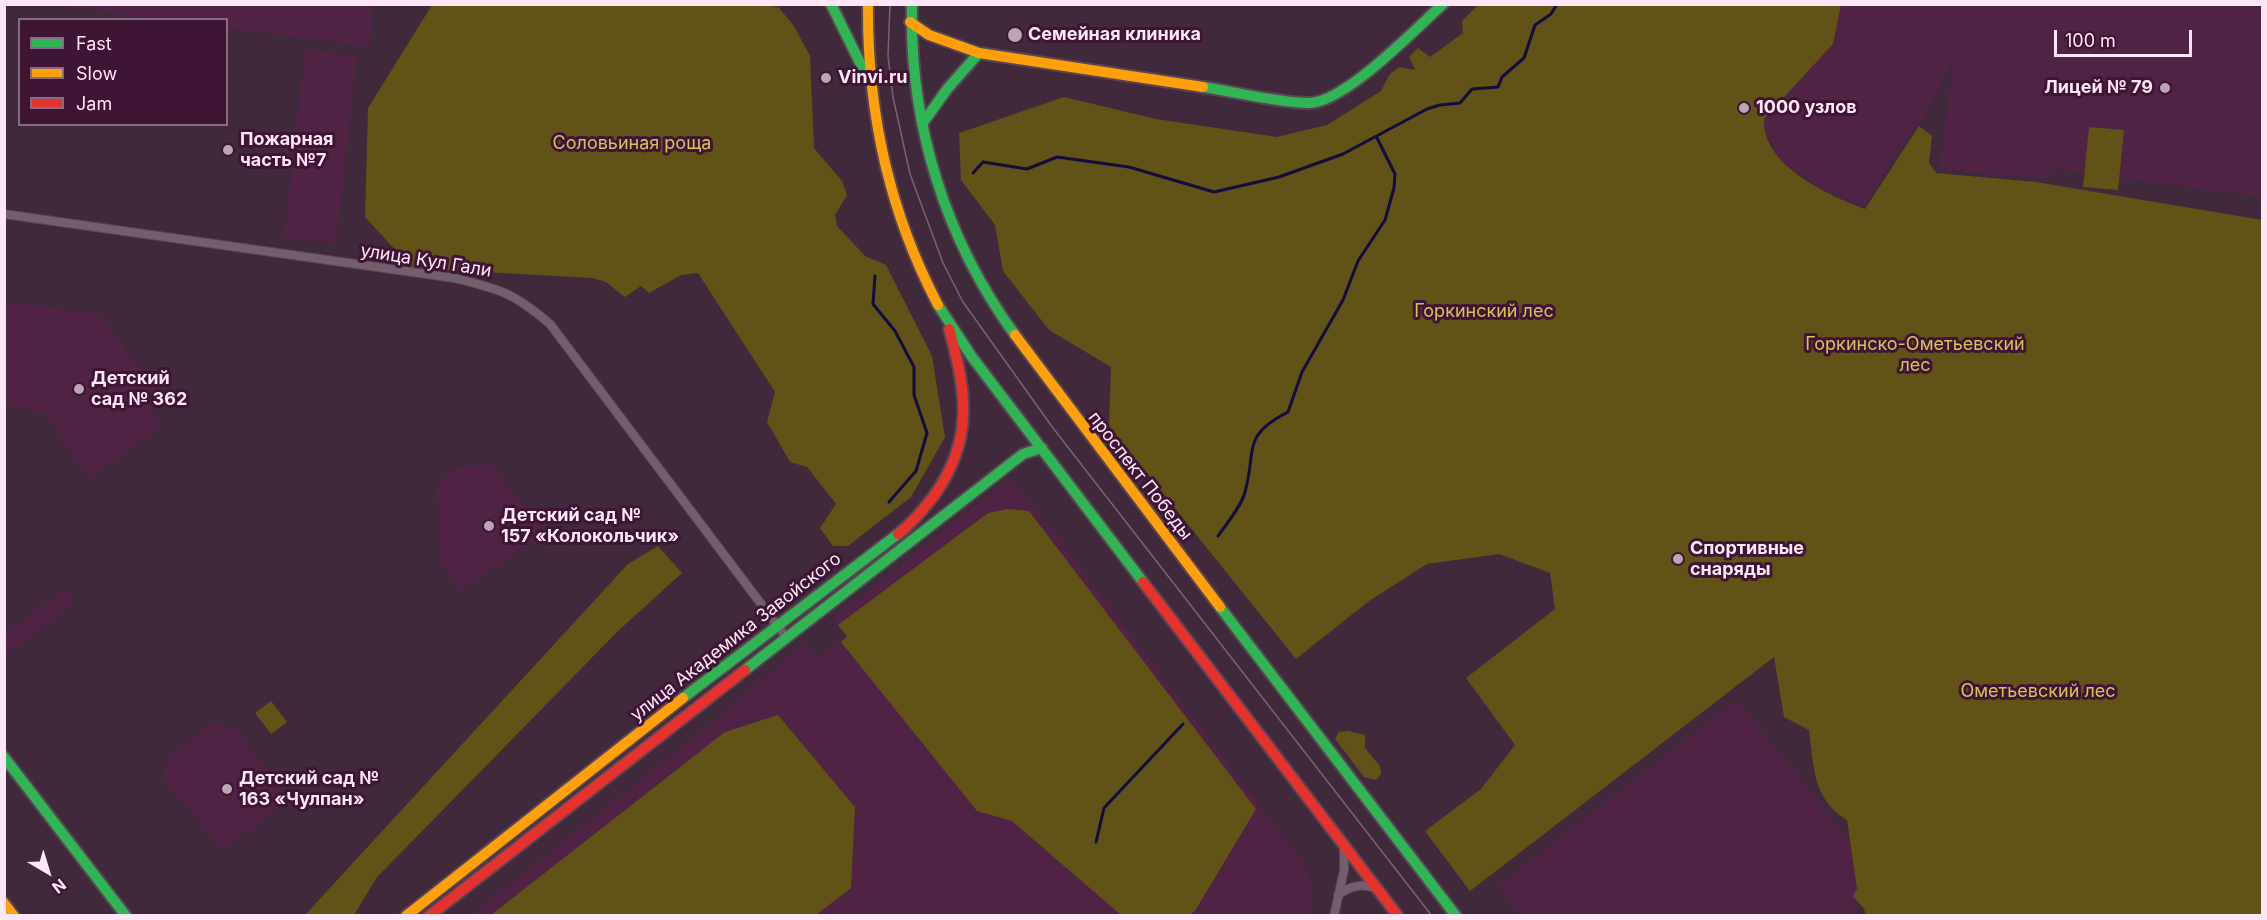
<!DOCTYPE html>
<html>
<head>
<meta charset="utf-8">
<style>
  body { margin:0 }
  #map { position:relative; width:2267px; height:920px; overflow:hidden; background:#40293a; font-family:Inter,sans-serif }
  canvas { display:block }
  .frame { position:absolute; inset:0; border:6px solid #fde7f6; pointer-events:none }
  .legend { position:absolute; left:18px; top:18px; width:210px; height:108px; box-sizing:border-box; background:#3e1535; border:2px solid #8a6982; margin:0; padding:8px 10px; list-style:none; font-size:18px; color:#fde7f6 }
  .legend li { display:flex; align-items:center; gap:12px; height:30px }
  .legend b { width:30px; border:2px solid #8a6982 }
  .north { position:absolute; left:18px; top:842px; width:60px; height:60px; -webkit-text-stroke:4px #3e1535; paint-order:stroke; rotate:142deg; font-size:16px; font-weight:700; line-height:24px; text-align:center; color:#fde7f6 }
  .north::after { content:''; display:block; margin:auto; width:21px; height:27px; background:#fde7f6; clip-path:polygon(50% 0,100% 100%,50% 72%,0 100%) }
  .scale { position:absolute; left:2054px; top:30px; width:138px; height:27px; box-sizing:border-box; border:3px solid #fde7f6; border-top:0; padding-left:8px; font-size:18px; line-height:21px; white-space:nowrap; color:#fde7f6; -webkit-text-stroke:4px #3e1535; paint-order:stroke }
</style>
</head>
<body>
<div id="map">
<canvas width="2267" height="920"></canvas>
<div class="frame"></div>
<ul class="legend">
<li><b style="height:8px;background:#30b455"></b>Fast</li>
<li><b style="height:8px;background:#ff9f0a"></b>Slow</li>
<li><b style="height:8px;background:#e5322d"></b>Jam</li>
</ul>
<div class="north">N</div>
<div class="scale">100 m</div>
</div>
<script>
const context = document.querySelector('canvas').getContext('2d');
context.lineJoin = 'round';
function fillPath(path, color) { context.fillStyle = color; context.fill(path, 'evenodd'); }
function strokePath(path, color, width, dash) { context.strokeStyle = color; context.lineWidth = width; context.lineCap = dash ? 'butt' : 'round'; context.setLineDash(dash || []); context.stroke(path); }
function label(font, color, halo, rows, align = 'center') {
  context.font = font + ' Inter,sans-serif'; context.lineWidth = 6; context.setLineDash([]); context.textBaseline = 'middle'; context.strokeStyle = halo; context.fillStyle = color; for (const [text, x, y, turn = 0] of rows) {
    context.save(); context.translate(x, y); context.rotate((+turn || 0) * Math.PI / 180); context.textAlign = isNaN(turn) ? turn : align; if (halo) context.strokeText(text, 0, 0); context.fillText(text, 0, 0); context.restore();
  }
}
const built = new Path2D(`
  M50 5H371V31L369 47 227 28 226 20 161 19Z
  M1841 5H2262V197L2053 169 2049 179 1939 169 1954 59 1924 119 1914 126 1864 207 1828 192 1783 164 1764 129V119L1833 44Z
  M305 49 357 56 336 244 284 237Z
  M4 301 100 315 155 389 144 398 162 425 90 478 44 413 5 405Z
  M490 464 544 531 461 591 439 561 437 483 455 468Z
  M1009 480 1016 482 1309 871 1313 915 470 916 691 740 805 643 818 659 845 637 832 620Z
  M65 589 75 604 5 655V634Z
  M1737 700 1849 840 1857 889 1853 896 1859 915H1521L1498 886Z
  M213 721 237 730 289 800 223 850 164 779 167 760Z`);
const green = new Path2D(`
  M768 4 779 8 794 26 810 56 814 148 842 181 847 195 835 215 837 226 865 256 886 265 932 356 945 437 911 497 848 546H833L820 528 836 504 807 467 790 462 767 422 775 392 698 273 681 275 649 293 641 286 625 297 606 282 592 278 412 268 365 217 368 108 432 5Z
  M1478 5H1841L1833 44 1764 119C1762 166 1828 195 1865 209L1919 126 1932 136 1929 163 1936 173 2036 182 2262 220V915H1866L1864 909 1853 896 1857 889 1847 820C1812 799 1814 766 1809 730L1784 717 1774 657 1470 891 1425 831 1481 789 1515 745 1466 678 1555 609 1550 573 1499 554 1427 564 1369 601 1296 659 1109 426 1111 367 1049 330 1003 271 995 225 961 180 959 133 1064 97 1156 119 1277 137 1327 125 1381 91 1389 75 1399 67 1415 70 1409 57 1418 48 1430 57 1463 33 1462 21Z
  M2089 127 2124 130 2118 190 2083 187Z
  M1007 509 1029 511 1256 809 1195 911 1189 915H1121L1012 821 977 811 841 642 847 636 838 625 988 513Z
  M658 546 682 573 618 631 388 866 377 877 354 915H305L628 564Z
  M271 701 287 722 271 734 255 713Z
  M778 715 855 807 851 888 816 915H491L725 732Z
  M1348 731 1365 735V748L1380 766 1381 774 1376 780 1364 777 1335 739 1339 732Z`);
const stream = new Path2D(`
  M973 173 983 162 1027 169 1057 157 1129 167 1214 192 1279 177 1343 154 1427 109 1440 105 1460 103 1472 89 1498 87 1502 77 1524 58 1535 25 1551 14 1557 4
  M875 276 873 304 895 331 914 367V395L927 433 916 471 889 502
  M1218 536C1227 523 1241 507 1245 492 1257 449 1241 436 1288 412L1302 372 1343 300 1358 261 1385 220 1394 188 1395 174 1377 138
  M1096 842 1104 808 1183 724`);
const street = new Path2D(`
  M4 214 454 278C500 289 514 293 550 324L786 637
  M1338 895C1350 886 1361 883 1375 888
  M1334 916 1344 870V846`);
const fast = new Path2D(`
  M831 4 869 81
  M912 4C909 123 945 239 1015 335
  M1203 87C1237 92 1273 102 1308 103 1344 104 1416 28 1443 4
  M922 124 948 88 979 53
  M938 305 972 357 1143 582
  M1220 607 1456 916
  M745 670 1023 454 1042 448
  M683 698 898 534
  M4 757 126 916`);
const slow = new Path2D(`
  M868 4C867 110 888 210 938 305
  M910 22 929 35 979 53 1203 87
  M1015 335 1220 607
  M4 903 14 916
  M406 916 683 698`);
const jam = new Path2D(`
  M898 534C911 524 923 510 933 497 974 441 967 392 949 329
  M1143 582 1398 916
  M429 916 745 670`);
const tram = new Path2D(`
  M890 4 888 56 893 97 910 174 943 263 963 302 1053 428 1432 916`);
const markers = [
  [1015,35,8,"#bba4b4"],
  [826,78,6,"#bba4b4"],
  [2165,88,6,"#bba4b4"],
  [1744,108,6,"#bba4b4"],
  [228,150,6,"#bba4b4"],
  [79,389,6,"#bba4b4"],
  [489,526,6,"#bba4b4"],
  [1678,559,6,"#bba4b4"],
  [227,789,6,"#bba4b4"]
];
const poiNames = [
  ["Семейная клиника",1028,35],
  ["Vinvi.ru",838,78],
  ["Лицей № 79",2153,88,"right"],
  ["1000 узлов",1756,108],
  ["Пожарная",240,140],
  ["часть №7",240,161],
  ["Детский",91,379],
  ["сад № 362",91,400],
  ["Детский сад №",501,516],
  ["157 «Колокольчик»",501,537],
  ["Спортивные",1690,549],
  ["снаряды",1690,570],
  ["Детский сад №",239,779],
  ["163 «Чулпан»",239,800]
];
const parkNames = [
  ["Соловьиная роща",632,144],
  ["Горкинский лес",1484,312],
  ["Горкинско-Ометьевский",1915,345],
  ["лес",1915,366],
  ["Ометьевский лес",2038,692]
];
const streetNames = [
  ["улица Кул Гали",426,261,9],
  ["проспект Победы",1140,476,52],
  ["улица Академика Завойского",736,637,-38]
];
fillPath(built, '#502345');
fillPath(green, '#615217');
strokePath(stream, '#130c3f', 3);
strokePath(street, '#584554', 10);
strokePath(fast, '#584554', 14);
strokePath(slow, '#584554', 14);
strokePath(jam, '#584554', 14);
strokePath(street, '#715f6d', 8);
strokePath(fast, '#30b455', 10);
strokePath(slow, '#ff9f0a', 10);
strokePath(jam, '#e5322d', 10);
strokePath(tram, '#776571', 1.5);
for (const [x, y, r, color] of markers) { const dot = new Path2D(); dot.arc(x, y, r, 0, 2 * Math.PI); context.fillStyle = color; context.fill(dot); strokePath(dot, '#3e1535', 2); }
label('bold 18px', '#fde7f6', '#3e1535', poiNames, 'left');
label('18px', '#d8c158', '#3e1535', parkNames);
label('18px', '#fde7f6', '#3e1535', streetNames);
</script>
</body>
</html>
